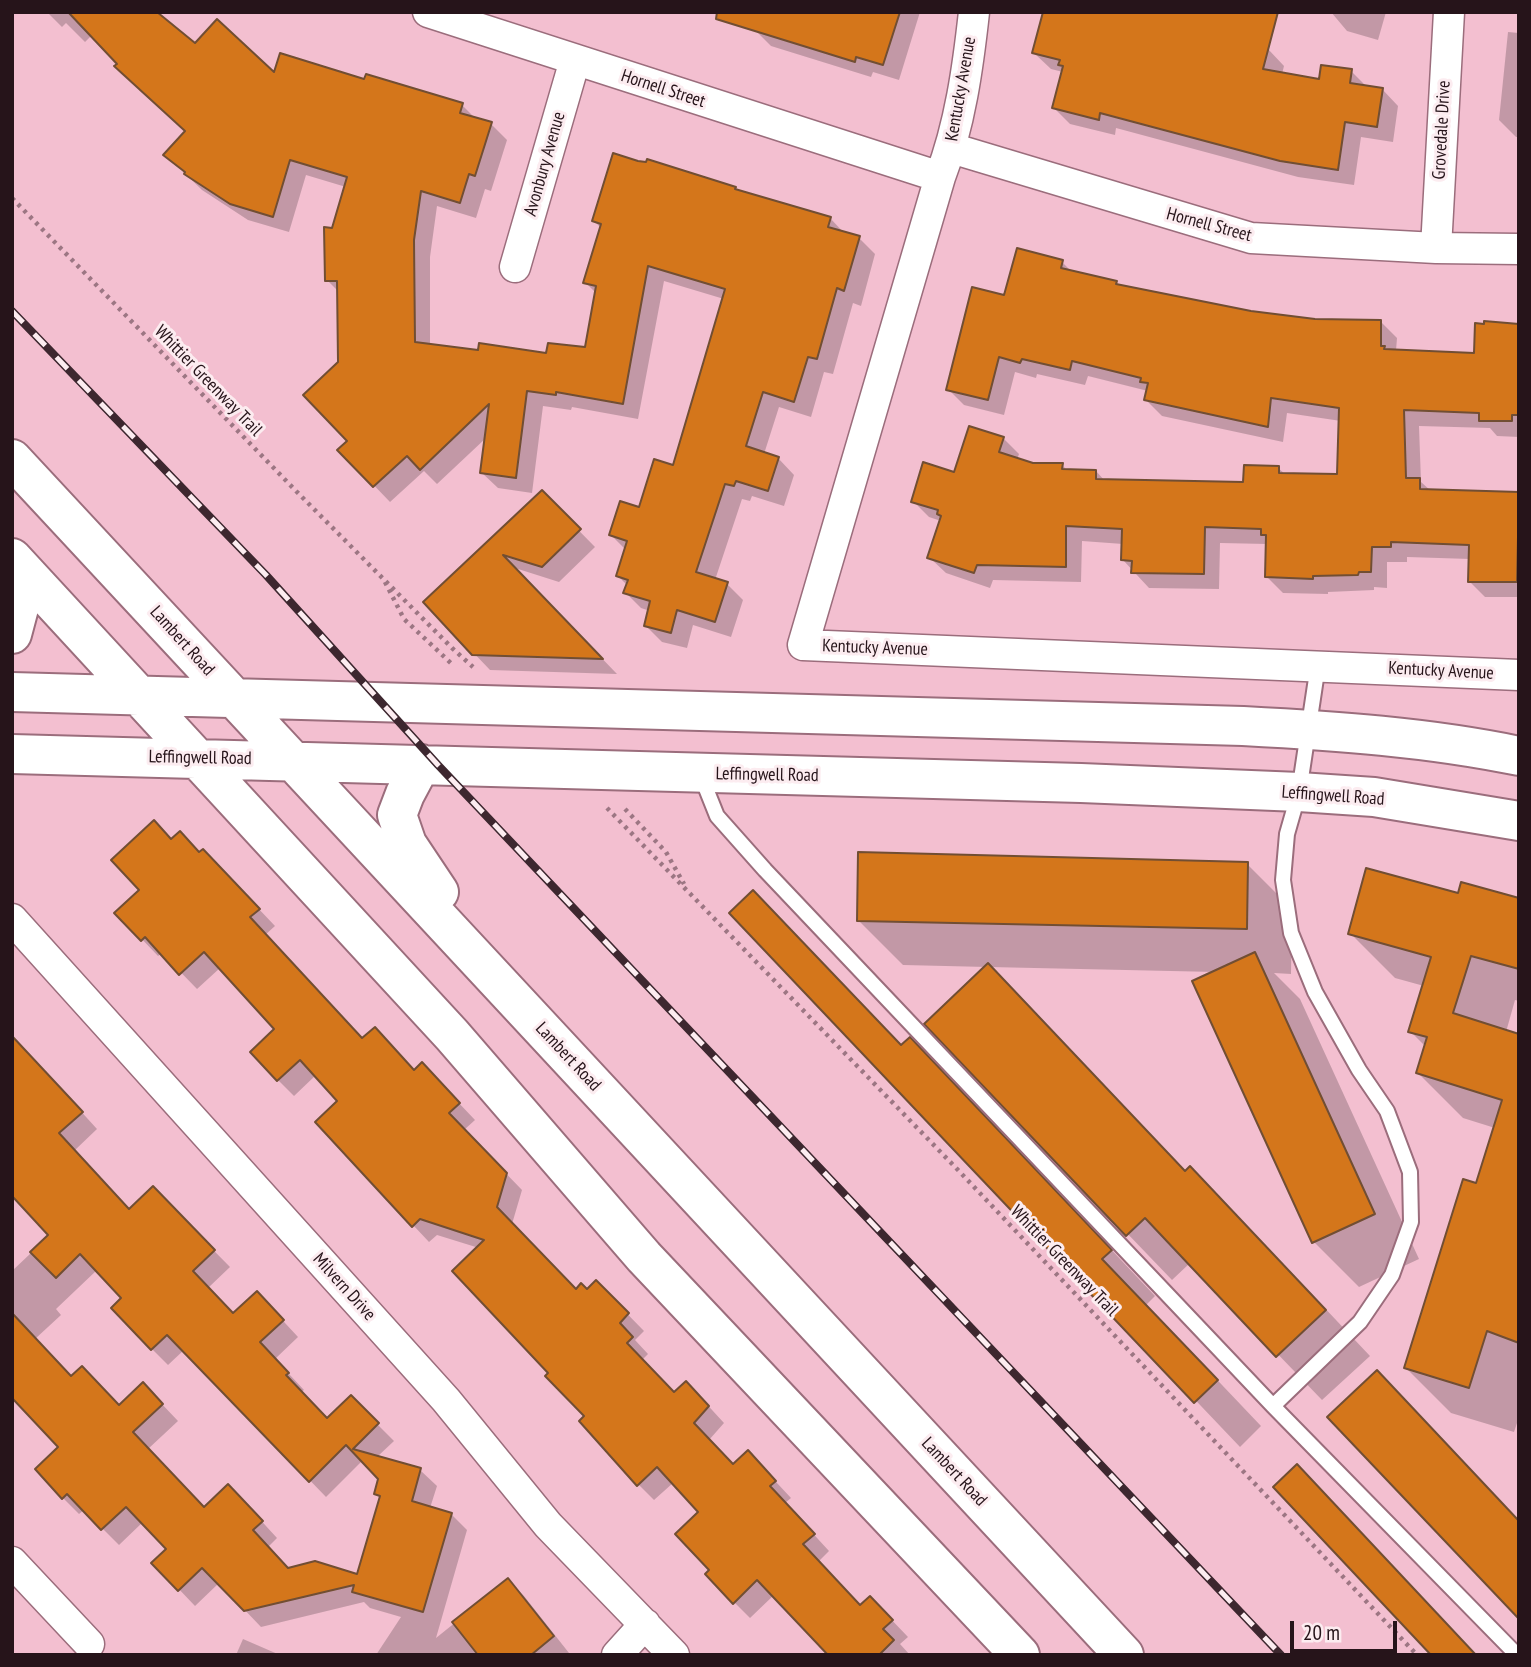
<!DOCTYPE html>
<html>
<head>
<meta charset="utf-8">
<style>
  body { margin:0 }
  #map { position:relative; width:1531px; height:1667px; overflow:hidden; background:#f3bfd0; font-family:"PT Sans Narrow",sans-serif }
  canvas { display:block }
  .frame { position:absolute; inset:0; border:14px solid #26141a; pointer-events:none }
  .scale { position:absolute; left:1290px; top:1621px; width:107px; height:32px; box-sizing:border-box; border:4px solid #26141a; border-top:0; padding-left:9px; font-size:21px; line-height:24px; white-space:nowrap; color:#26141a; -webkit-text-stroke:5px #fcecf0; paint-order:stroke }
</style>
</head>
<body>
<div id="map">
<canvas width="1531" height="1667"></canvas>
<div class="frame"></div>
<div class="scale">20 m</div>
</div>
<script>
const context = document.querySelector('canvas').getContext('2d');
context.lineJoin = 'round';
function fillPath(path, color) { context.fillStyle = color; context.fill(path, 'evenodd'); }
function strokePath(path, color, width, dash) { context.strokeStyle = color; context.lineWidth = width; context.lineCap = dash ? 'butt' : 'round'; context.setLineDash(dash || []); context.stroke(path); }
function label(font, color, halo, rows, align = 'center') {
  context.font = font + ' "PT Sans Narrow",sans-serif'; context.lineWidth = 6; context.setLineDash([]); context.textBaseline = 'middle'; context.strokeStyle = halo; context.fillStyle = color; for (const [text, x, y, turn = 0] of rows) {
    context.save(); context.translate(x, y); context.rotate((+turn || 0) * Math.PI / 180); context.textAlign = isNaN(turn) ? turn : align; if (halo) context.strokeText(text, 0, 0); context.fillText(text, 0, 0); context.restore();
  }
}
const shadow = new Path2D(`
  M47 12H146L196 45 275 75 366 81 462 105 477 120 491 124 507 140 491 191 485 189 476 218 437 206 430 257V345L480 352 548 355 587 349 596 293 585 282 602 229 594 221 735 188 738 192 830 218 845 234 859 238 875 254 861 306 853 303 833 374 824 372 811 417 779 407 764 454 778 458 794 475 784 506 752 496 750 501 742 499 715 580 727 584 743 600 731 637 693 625 687 648 662 642 646 626 650 611 641 608 625 592 628 586 618 576 626 550 611 535 640 509 674 467 724 299 664 281 638 419 572 407 571 410 543 406 532 493 498 488 481 472 486 438 437 484 424 471 390 502 340 450 350 441 340 362 339 292 327 280 333 230 346 187 306 175 289 232 248 220 202 190 166 155 187 132 92 35 85 42 66 23 62 27Z
  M761 12H920L899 80 873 72 871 77 771 46 755 30Z
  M1331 12H1386L1378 40 1347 31Z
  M1508 32 1519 33V137H1516L1499 120Z
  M1268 49 1284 66 1282 74 1320 81 1351 71 1367 87 1382 89 1398 106 1393 142 1361 137 1354 185 1298 177 1116 128 1115 135 1070 124 1054 108 1063 72 1051 69 1034 53Z
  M1062 262 1073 273 1116 283 1119 286 1251 313 1315 320 1381 322 1397 338 1396 351 1476 354 1519 325V437L1497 436 1490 428 1419 426 1421 482 1431 491 1519 494V597H1485L1469 581 1470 559 1407 557V562H1387V588L1374 587V590L1328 592V594L1283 593 1266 576 1267 544 1220 543 1219 589 1149 588 1123 560V544L1082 541 1081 582 993 580 990 588 946 573 929 557 941 521 929 517 913 501 955 474 1003 438 1019 454 1017 460 1033 464 1062 465 1068 471H1096L1105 481 1245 484 1278 468 1285 474 1339 476 1341 421 1287 413 1283 442 1162 416 1146 400 1148 391 1088 376 1085 385 1037 374 1036 378 1015 372 1004 415 964 405 948 389 1006 297Z
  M542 493 595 547 559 582 515 568 617 674 490 670 425 602Z
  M171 841 200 854 219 867 275 926 265 935 363 1040 415 1072 438 1081 475 1120 464 1130 522 1190 512 1224 576 1291H587L596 1282 644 1331 635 1340 648 1354 642 1360 674 1394 702 1399 724 1423 709 1440 733 1466 763 1468 791 1498 785 1503 829 1551 818 1562 861 1607 886 1614 908 1637 900 1644 910 1655H830L774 1595 750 1618 734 1602 712 1571 701 1512 673 1483 654 1500 638 1484 550 1373 479 1248 437 1235 429 1242 317 1123 340 1101 316 1075 294 1096 278 1080 277 1030 220 968 197 989 162 953 158 956 117 913 141 890Z
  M1247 864 1292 909 1291 974 1274 973 1300 999 1419 1259 1359 1287 1314 1242 1216 972 989 967 1186 1172 1190 1169 1235 1213 1370 1356 1322 1400 1190 1263 1172 1280 926 1024 987 967 903 965 858 920Z
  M1519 900V1001L1515 1000 1506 1032 1519 1036V1417L1514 1432 1451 1413 1406 1368 1477 1186 1495 1128 1463 1118 1418 1073 1426 1047 1410 1031 1424 986 1395 978 1350 933Z
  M732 913 902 1047 955 1084 1155 1296 1146 1305 1261 1426 1240 1447Z
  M36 1062 97 1129 74 1151 129 1211 153 1189 230 1267 208 1288 233 1315 273 1310 298 1337 275 1359 304 1390 301 1392 328 1420 351 1398 394 1441 377 1457 420 1470 437 1486 430 1508 451 1514 467 1530 436 1638 508 1580 524 1596 569 1653 566 1655H376L401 1617 370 1608 364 1602 261 1627 219 1583 195 1606 154 1563 168 1549 143 1522 119 1545 84 1510 79 1514 63 1498 60 1447 12 1396V1271L50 1235ZM97 1270 123 1298 152 1349 168 1365 184 1350 326 1497 363 1460 380 1478 376 1493 381 1498 358 1576 288 1569 268 1547 277 1538 244 1502 205 1509 148 1449 178 1421 159 1401 120 1407 72 1378 35 1339 61 1315 56 1309Z
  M243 1639 280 1655H236Z`);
const building = new Path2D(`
  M68 12H157L195 43 217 19 274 72 280 53 364 79 366 74 463 103 460 113 492 122 475 176 469 174 460 203 421 191 414 240 415 342 478 350 479 343 546 353 548 343 585 347 596 286 583 283 601 224 592 221 613 153 638 161 646 162 647 159 736 187 735 189 831 217 828 227 860 236 844 291 837 288 817 359 808 357 794 402 763 392 746 446 779 457 768 491 736 481 734 486 725 484 696 572 728 582 715 622 677 610 671 633 644 626 650 601 623 593 628 580 616 576 627 541 609 535 620 501 639 507 654 459 673 465 725 289 648 266 623 404 556 392V395L527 391 516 478 480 473 489 404 420 470 407 456 373 487 337 450 347 441 303 395 338 362 337 281H325L324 227 332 228 347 177 290 160 273 217 230 204 184 174 185 172 163 155 185 131 114 66 117 64Z
  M717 12H900L883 65 856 57 855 62 716 19Z
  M1043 12H1278L1263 69 1319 79 1321 65 1352 69 1350 83 1383 88 1377 127 1345 122 1338 170 1280 161 1100 113 1099 120 1052 108 1063 66 1058 65 1060 60 1032 53Z
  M1017 248 1063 260 1061 268 1117 281 1116 284 1251 311 1315 319 1381 320V346H1385L1384 349 1474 353 1475 323 1484 324V321L1519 324V415H1512V421H1479V413L1404 410 1406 478H1420V489L1519 492 1517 582H1468L1469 545 1391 542V547H1372L1371 572H1359L1358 575 1313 576V579L1265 577 1266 535H1261V529L1205 527 1204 574 1131 573 1132 561 1121 560 1122 529 1066 526V567L977 565 974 573 927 558 941 516 937 514 938 510 911 502 923 462 954 472 969 426 1004 437 999 452 1033 463H1063L1062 469 1096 470V479L1243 482 1244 465 1279 466V473L1337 474 1339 408 1271 398 1268 427 1144 400 1148 383 1140 382 1141 378 1072 361 1070 370 1022 359 1020 363 999 357 988 400 946 390 972 287 1004 295Z
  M542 490 581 529 542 567 503 555 603 659 472 655 423 602Z
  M154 820 171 839 180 831 199 852 203 849 260 909 250 917 362 1038 375 1027 414 1070 422 1062 460 1103 449 1113 507 1173 497 1207 576 1289 581 1283 587 1289 596 1280 629 1313 620 1323 633 1337 627 1343 674 1392 686 1381 709 1406 694 1423 733 1464 748 1450 776 1481 770 1486 815 1534 803 1544 860 1605 870 1596 893 1620 883 1629 894 1640 879 1655H828L757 1580 733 1604 705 1574 709 1570 675 1534 698 1512 657 1467 637 1486 579 1421 584 1416 545 1376 548 1373 452 1271 484 1240 420 1219 412 1227 315 1122 337 1101 300 1060 277 1081 250 1052 274 1029 204 952 179 975 145 937 141 941 114 913 139 890 111 860Z
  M858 852 1248 862 1247 929 857 921Z
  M1366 868 1458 893 1461 882 1519 898V969L1471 956 1453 1013 1519 1034V1343L1487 1331 1469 1388 1404 1368 1463 1179 1476 1183 1502 1100 1416 1073 1427 1037 1408 1032 1431 957 1348 934Z
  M753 890 901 1045 910 1037 1112 1250 1102 1259 1218 1380 1194 1403 729 913Z
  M1255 952 1375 1214 1312 1243 1192 981Z
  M988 963 1185 1171 1190 1166 1326 1310 1276 1357 1145 1218 1126 1236 924 1024Z
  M12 1036 83 1112 59 1133 129 1209 153 1186 215 1250 193 1271 233 1313 257 1291 284 1320 260 1342 289 1373 286 1375 327 1418 351 1395 379 1423 353 1449 421 1468 412 1501 452 1513 423 1612 352 1592 354 1585 244 1611 202 1568 178 1591 151 1563 166 1549 126 1507 101 1530 67 1494 62 1499 35 1469 58 1447 12 1398V1313L71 1376 82 1366 119 1405 143 1382 163 1404 133 1432 204 1507 228 1484 263 1521 253 1530 288 1568 315 1561 357 1574 380 1496 374 1494 378 1479 346 1445 309 1482 167 1335 151 1350 111 1308 121 1298 80 1254 56 1278 30 1252 48 1235 12 1196Z
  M1377 1370 1519 1521V1619L1327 1417Z
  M1297 1464 1476 1655H1431L1273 1487Z
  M508 1578 554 1636 531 1655H478L452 1622Z`);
const path = new Path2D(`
  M12 198 297 492 452 648 473 667
  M385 582 404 619 454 666
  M607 808 958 1170 1417 1655
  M625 809 666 852 684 884`);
const service = new Path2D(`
  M701 776 717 816 765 870 1273 1406 1517 1655
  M1273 1406 1360 1322 1392 1275 1411 1222 1410 1172 1387 1111 1359 1070 1315 992 1291 933 1283 880 1287 834 1299 792 1318 665`);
const minor = new Path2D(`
  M428 12 940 177
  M974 12C968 67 960 125 940 177L803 645 1519 675
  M951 148 1251 238 1436 248 1519 249
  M1436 248 1449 12
  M515 267 575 60
  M12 919 446 1400 548 1525 674 1655
  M12 1562 89 1644
  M617 1655 645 1624`);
const secondary = new Path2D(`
  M12 459 1124 1655
  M12 558 452 1035 644 1257 1020 1655
  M12 579 20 604 12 634
  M12 692 1243 726C1336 731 1427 737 1519 756
  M12 754 1081 783 1299 792 1374 797 1519 821
  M421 764 405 794 397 815 407 844 439 892`);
const rail = new Path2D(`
  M12 311 266 575 438 765 1281 1655`);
const streetNames = [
  ["Hornell Street",663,89,18],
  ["Kentucky Avenue",961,89,-80],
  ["Grovedale Drive",1442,130,-87],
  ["Avonbury Avenue",545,164,-74],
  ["Hornell Street",1209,225,15],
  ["Whittier Greenway Trail",208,381,46],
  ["Lambert Road",182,641,48],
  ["Kentucky Avenue",875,648,2],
  ["Kentucky Avenue",1441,671,3],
  ["Leffingwell Road",200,758,1],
  ["Leffingwell Road",767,775,1],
  ["Leffingwell Road",1333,796,4],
  ["Lambert Road",568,1057,47],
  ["Whittier Greenway Trail",1064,1261,46],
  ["Milvern Drive",344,1287,48],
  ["Lambert Road",954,1472,47]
];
fillPath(shadow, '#0003');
fillPath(building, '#d4761b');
strokePath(building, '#714e33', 2);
strokePath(service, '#9b6d7c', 18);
strokePath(minor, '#9b6d7c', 33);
strokePath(secondary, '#9b6d7c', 42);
strokePath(path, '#9c7683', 4.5, [3.5, 5]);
strokePath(service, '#fff', 14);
strokePath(minor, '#fff', 30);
strokePath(secondary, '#fff', 38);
strokePath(rail, '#3d272f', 8);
strokePath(rail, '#fcecf0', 5, [16]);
label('18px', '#26141a', '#fcecf0', streetNames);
</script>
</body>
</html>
